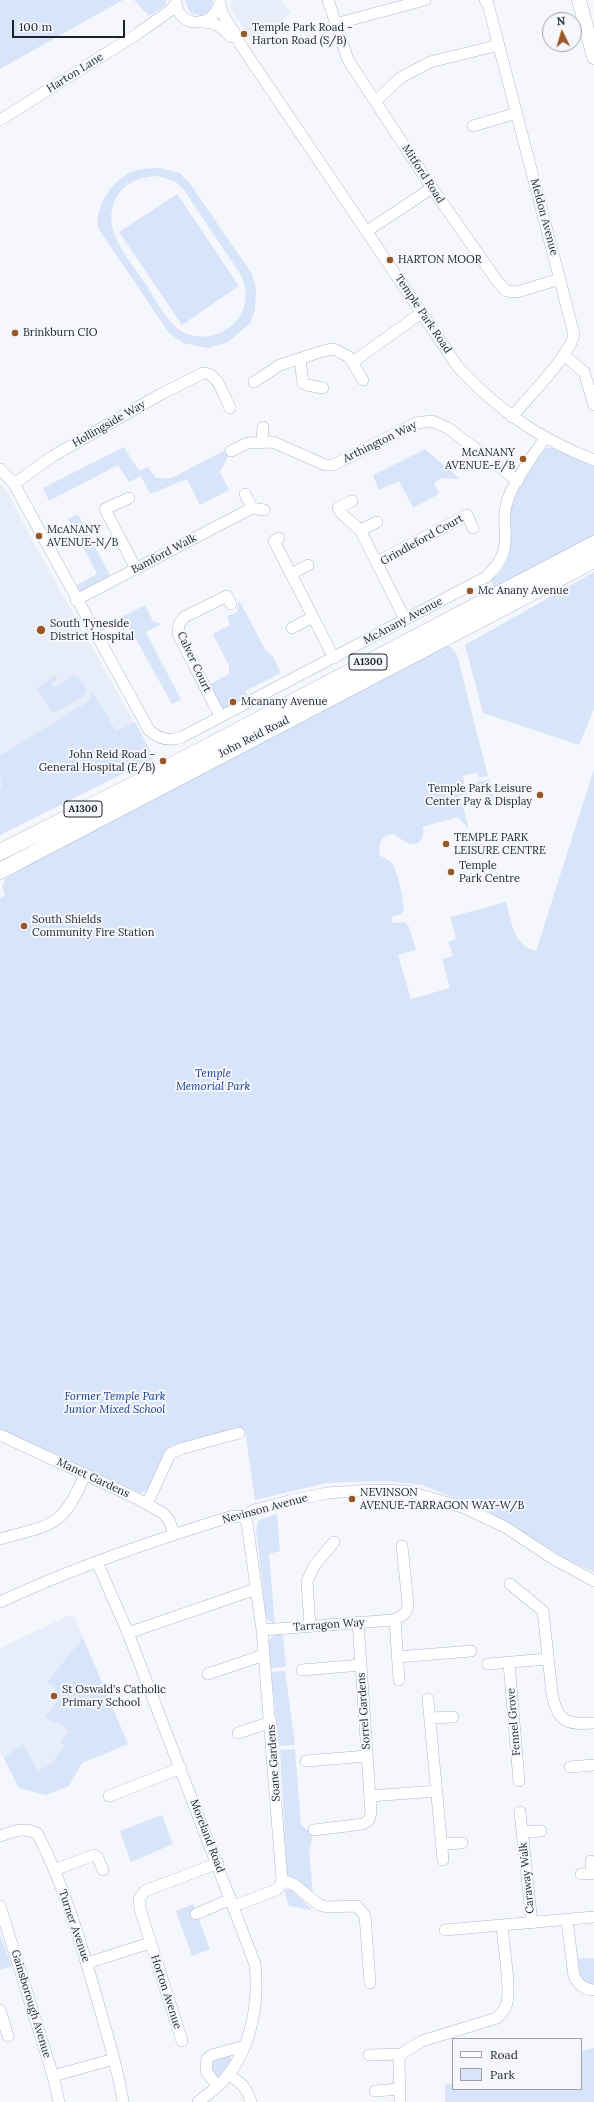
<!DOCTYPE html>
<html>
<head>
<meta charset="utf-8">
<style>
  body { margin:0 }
  #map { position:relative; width:594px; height:2102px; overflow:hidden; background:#f5f7fc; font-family:Lora,serif }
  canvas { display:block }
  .legend { position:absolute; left:452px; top:2038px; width:130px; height:52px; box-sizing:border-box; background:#f5f7fc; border:1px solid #9fa2a8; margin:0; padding:5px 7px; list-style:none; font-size:12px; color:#1e222b }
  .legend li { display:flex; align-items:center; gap:8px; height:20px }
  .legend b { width:20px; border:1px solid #9fa2a8 }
  .north { position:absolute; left:542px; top:12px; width:40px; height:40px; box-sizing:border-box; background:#f5f7fc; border:1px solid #9fa2a8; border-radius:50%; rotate:355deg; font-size:11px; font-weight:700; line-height:16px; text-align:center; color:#1e222b }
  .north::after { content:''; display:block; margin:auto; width:14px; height:18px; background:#995626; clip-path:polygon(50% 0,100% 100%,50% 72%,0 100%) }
  .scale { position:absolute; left:12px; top:20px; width:113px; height:18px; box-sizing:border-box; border:2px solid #1e222b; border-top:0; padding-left:5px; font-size:12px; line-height:14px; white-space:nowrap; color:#1e222b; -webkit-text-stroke:3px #f5f7fc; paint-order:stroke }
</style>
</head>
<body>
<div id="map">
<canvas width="594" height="2102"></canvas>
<ul class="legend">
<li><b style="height:5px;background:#fff"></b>Road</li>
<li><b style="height:11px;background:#d8e4fa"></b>Park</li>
</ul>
<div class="north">N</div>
<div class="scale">100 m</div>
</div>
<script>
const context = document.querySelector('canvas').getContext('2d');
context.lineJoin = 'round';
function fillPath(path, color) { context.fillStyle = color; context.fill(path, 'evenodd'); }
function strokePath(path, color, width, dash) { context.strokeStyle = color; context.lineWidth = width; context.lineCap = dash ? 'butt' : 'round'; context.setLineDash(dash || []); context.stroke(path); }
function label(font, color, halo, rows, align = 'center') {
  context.font = font + ' Lora,serif'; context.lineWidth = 4; context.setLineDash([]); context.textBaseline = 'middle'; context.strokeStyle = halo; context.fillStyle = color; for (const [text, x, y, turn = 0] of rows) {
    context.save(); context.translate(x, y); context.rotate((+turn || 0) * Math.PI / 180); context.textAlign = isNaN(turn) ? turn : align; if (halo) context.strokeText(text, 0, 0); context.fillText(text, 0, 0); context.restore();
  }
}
const built = new Path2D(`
  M232 0H281L291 13 254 43 230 8Z
  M0 483 9 494 31 538 154 758 0 835Z
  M70 1615 74 1617 128 1744 82 1763 69 1786 46 1795 19 1788 0 1751V1648Z`);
const green = new Path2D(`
  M0 0H123L0 69Z
  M134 0H166V5L149 16Z
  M185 0H213C213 14 199 19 189 11Z
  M159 168 180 173 191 185 252 274 256 289 255 310 250 323 228 342 208 348 183 343 169 333 98 228C95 206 111 182 131 172 140 168 150 169 159 168ZM158 176 176 182 184 190C198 211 212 232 226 253 233 263 243 275 245 287 247 299 244 312 236 321 223 336 200 342 181 331 167 322 154 297 145 283 127 256 96 224 120 192 130 180 143 177 158 176Z
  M177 194 239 286 182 325 119 232Z
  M124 447 139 471 148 467 156 478H172L229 448 231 451 220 472 229 490 200 505 187 479 150 494 141 476 129 482 118 465 49 501 43 488Z
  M546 448H552L594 466V535L495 588 490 580C522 562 503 521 515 494 521 479 532 465 540 451Z
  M425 449 460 479 442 478 434 483 439 494 413 508 399 481 379 490 373 475Z
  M78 514 111 577 81 593 77 585 97 574 68 519Z
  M594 572V709L579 745 483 713 465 645Z
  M239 600 266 651 272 655 281 673 245 691 249 698 223 711 209 685 229 674V666L213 634 230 625 227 616 237 612Z
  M145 605 153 621 162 624 146 632 181 700 172 704 123 616Z
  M442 644C450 646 453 648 457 655L488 776 479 778 477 772 463 776 465 786 489 779 495 800 488 803 484 790 460 796 469 829 458 817 422 827C424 831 424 835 421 839 413 852 401 837 392 834 381 837 378 843 380 855 383 858 387 859 390 861 397 867 404 901 404 910L401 914 391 917 393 923 405 922 409 927 416 950 398 955 411 999 450 988 442 959 453 956 448 942 456 939 450 917 506 902C512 922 513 946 536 951L594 769V1572L573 1563 487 1511 422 1485 386 1481 326 1483 255 1500 245 1430 180 1446 147 1491 140 1493 0 1429V898L5 895 2 887 5 879 53 851 92 832 97 828Z
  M56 675 57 680 51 684 54 688 73 676 78 677 87 690 84 696 56 712 51 711 37 688Z
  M92 691 116 731 135 722 154 758 0 835V789L2 788C0 779 0 766 0 756L89 701Z
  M277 1514 280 1551 269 1554 275 1625 266 1618 256 1529 259 1520Z
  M283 1634 286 1667 271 1668 267 1642 274 1635Z
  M83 1638 128 1744 82 1763 69 1786 46 1795 19 1788 4 1758 23 1744 38 1771 55 1762 54 1760 65 1746 60 1742 69 1731 57 1721 55 1724 45 1717 58 1701 51 1695 56 1688 47 1682Z
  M285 1671 295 1745 279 1746 271 1672Z
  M295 1749 301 1825 313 1834 309 1852 313 1894 287 1875 280 1750Z
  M162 1815 173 1844 131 1862 120 1831Z
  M291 1889 312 1910 289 1906 284 1890Z
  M193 1904 210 1949 192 1956 176 1911Z
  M0 1935 12 1966 0 1970Z
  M594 1958V1984H590L580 1979 575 1959Z
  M594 2048V2102H445V2085L453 2083V2089H581V2051Z
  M224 2056H230L232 2061 220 2077H216L210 2065 213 2060Z`);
const minor = new Path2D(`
  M176 0C176 28 213 30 220 3
  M328 0 348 60 432 188 497 281 506 291 517 292 560 279
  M485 0 488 4 574 334C570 356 527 398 512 417
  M220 3C221 20 236 29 240 44L458 367C498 410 539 439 594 460
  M202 22C216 22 222 28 231 37
  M335 24 425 0
  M376 101 400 78 430 62 499 45
  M0 120 137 34 171 10 176 3
  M473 126 517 113
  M367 231 432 188
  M564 355 584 372 594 405
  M300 359 303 383 307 385 323 388
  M353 362 421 313
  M254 382 280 365 323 351 334 349 349 357 363 380
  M262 441 263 427
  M231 451 248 443 273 442 325 465H333L416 423 432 421 448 428 518 481
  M0 469 14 484 149 730C159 739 169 742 182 737L486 577C520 545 496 529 509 496 517 476 533 456 545 438
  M14 484 53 456 161 394 203 373C218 372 224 397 230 408
  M245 494 252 508 264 510
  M129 498 105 509 136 569
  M352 501 338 508C343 518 353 522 360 530L405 619
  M360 530 377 522
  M279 538 274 541 334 658
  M377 562 467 515 473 528
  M291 574 308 565
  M76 600 252 508
  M292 628 313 617
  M98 639 118 628
  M220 716 178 634 179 624 184 617 227 596 231 604
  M0 1435 136 1498 163 1513 169 1520 174 1534
  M147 1504 170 1454 180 1449 239 1433
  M0 1539C53 1524 62 1528 85 1475
  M97 1562 128 1633 255 1964C259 2002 252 2045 228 2075 220 2086 208 2094 198 2102
  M510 1584 543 1611 552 1693C557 1722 567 1725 594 1723
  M0 1602C75 1567 154 1540 233 1516L243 1517 254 1510 289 1501 327 1493 372 1490 407 1491 465 1508 505 1527 552 1558 594 1581
  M395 1619 399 1680
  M310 1626 307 1582 314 1566 334 1542
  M262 1630 393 1620C402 1617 407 1614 408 1604L402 1546
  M128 1633 256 1589
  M398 1657 471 1651
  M509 1663 519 1781
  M488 1664 548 1659
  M302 1670 361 1665
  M208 1674 264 1655
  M428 1699 443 1860
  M430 1718 453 1717
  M238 1733 271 1722
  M306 1761 367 1756
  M570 1767 594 1765
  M109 1796 181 1768
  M370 1796 437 1791
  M520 1812 532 1923
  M314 1830 363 1824 369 1820 371 1812 358 1622
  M523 1832 541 1831
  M0 1836C14 1831 23 1827 37 1833 64 1884 82 1947 98 2002 107 2035 118 2068 123 2102
  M442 1844 462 1843
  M591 1861 592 1874
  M54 1870 94 1855 98 1858 103 1870
  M581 1874 594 1873
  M282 1880 295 1885 319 1905 327 1907 357 1906 365 1916 370 1983
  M0 1906 53 2076 59 2102
  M234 1906 276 1890 280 1886 282 1880 262 1630 247 1523 243 1517
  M196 1914 231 1899
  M567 1920 574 1976C579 1985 583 1989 594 1990
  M445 1930 594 1917
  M87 1963 150 1943
  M0 2010 8 2036
  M182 2041 140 1909 139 1899 145 1891 218 1863
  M401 2054 422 2041 497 2018C501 2014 506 2009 507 2003 511 1986 503 1944 502 1925
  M369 2055 401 2054 399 2061 400 2100
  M228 2075C241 2082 247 2088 251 2102
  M53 2076 114 2059
  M217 2086 206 2071 207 2059 212 2055 244 2046
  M375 2091 400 2089`);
const major = new Path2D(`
  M579 0 594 57`);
const highway = new Path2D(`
  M0 852 167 768 594 544
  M0 871 594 560`);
const markers = [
  [244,34,4,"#995626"],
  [390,260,4,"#995626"],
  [15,333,4,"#995626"],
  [523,459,4,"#995626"],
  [39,536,4,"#995626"],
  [470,591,4,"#995626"],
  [41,630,5,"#995626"],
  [233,702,4,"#995626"],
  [163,761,4,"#995626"],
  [540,795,4,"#995626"],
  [446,844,4,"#995626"],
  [451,872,4,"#995626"],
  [24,926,4,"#995626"],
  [352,1499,4,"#995626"],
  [54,1696,4,"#995626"]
];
const shields = [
  [368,662,38],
  [83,809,38]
];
const shieldNames = [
  ["A1300",368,662],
  ["A1300",83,809]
];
const poiNames = [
  ["Temple Park Road -",252,28],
  ["Harton Road (S/B)",252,41],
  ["HARTON MOOR",398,260],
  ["Brinkburn CIO",23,333],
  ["McANANY",515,453,"right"],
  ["AVENUE-E/B",515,466,"right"],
  ["McANANY",47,530],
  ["AVENUE-N/B",47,543],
  ["Mc Anany Avenue",478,591],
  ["South Tyneside",50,624],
  ["District Hospital",50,637],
  ["Mcanany Avenue",241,702],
  ["John Reid Road -",155,755,"right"],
  ["General Hospital (E/B)",155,768,"right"],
  ["Temple Park Leisure",532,789,"right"],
  ["Center Pay & Display",532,802,"right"],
  ["TEMPLE PARK",454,838],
  ["LEISURE CENTRE",454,851],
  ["Temple",459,866],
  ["Park Centre",459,879],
  ["South Shields",32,920],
  ["Community Fire Station",32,933],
  ["NEVINSON",360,1493],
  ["AVENUE-TARRAGON WAY-W/B",360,1506],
  ["St Oswald's Catholic",62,1690],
  ["Primary School",62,1703]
];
const streetNames = [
  ["Harton Lane",75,73,-32],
  ["Mitford Road",423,174,57],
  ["Meldon Avenue",544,217,75],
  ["Temple Park Road",423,314,56],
  ["Hollingside Way",109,424,-30],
  ["Arthington Way",380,442,-26],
  ["Grindleford Court",422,540,-29],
  ["Bamford Walk",164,554,-28],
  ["McAnany Avenue",403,621,-28],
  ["Calver Court",194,662,65],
  ["John Reid Road",254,737,-27],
  ["Manet Gardens",93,1478,25],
  ["Nevinson Avenue",265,1509,-15],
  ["Tarragon Way",329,1625,-4],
  ["Sorrel Gardens",364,1711,-94],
  ["Fennel Grove",514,1722,-95],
  ["Soane Gardens",274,1763,-94],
  ["Moreland Road",207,1836,69],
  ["Caraway Walk",527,1878,-96],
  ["Turner Avenue",74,1926,71],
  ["Horton Avenue",166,1992,72],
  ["Gainsborough Avenue",31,2004,73]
];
const parkNames = [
  ["Temple",213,1074],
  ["Memorial Park",213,1087],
  ["Former Temple Park",115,1397],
  ["Junior Mixed School",115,1410]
];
fillPath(built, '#e7eefa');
fillPath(green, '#d8e4fa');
strokePath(minor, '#adb9d1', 12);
strokePath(major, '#adb9d1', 15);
strokePath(highway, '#adb9d1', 17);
strokePath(minor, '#fff', 11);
strokePath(major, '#fff', 14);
strokePath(highway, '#fff', 16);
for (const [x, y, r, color] of markers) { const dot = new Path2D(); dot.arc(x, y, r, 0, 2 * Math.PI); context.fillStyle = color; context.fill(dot); strokePath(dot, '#f5f7fc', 1.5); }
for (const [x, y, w] of shields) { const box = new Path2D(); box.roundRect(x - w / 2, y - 8, w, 16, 3); context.fillStyle = '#f5f7fc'; context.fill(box); strokePath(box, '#1e222b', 1); }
label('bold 10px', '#1e222b', null, shieldNames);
label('11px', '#1e222b', '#f5f7fc', poiNames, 'left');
label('11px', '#1e222b', '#f5f7fc', streetNames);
label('italic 11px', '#12388c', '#f5f7fc', parkNames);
</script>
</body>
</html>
